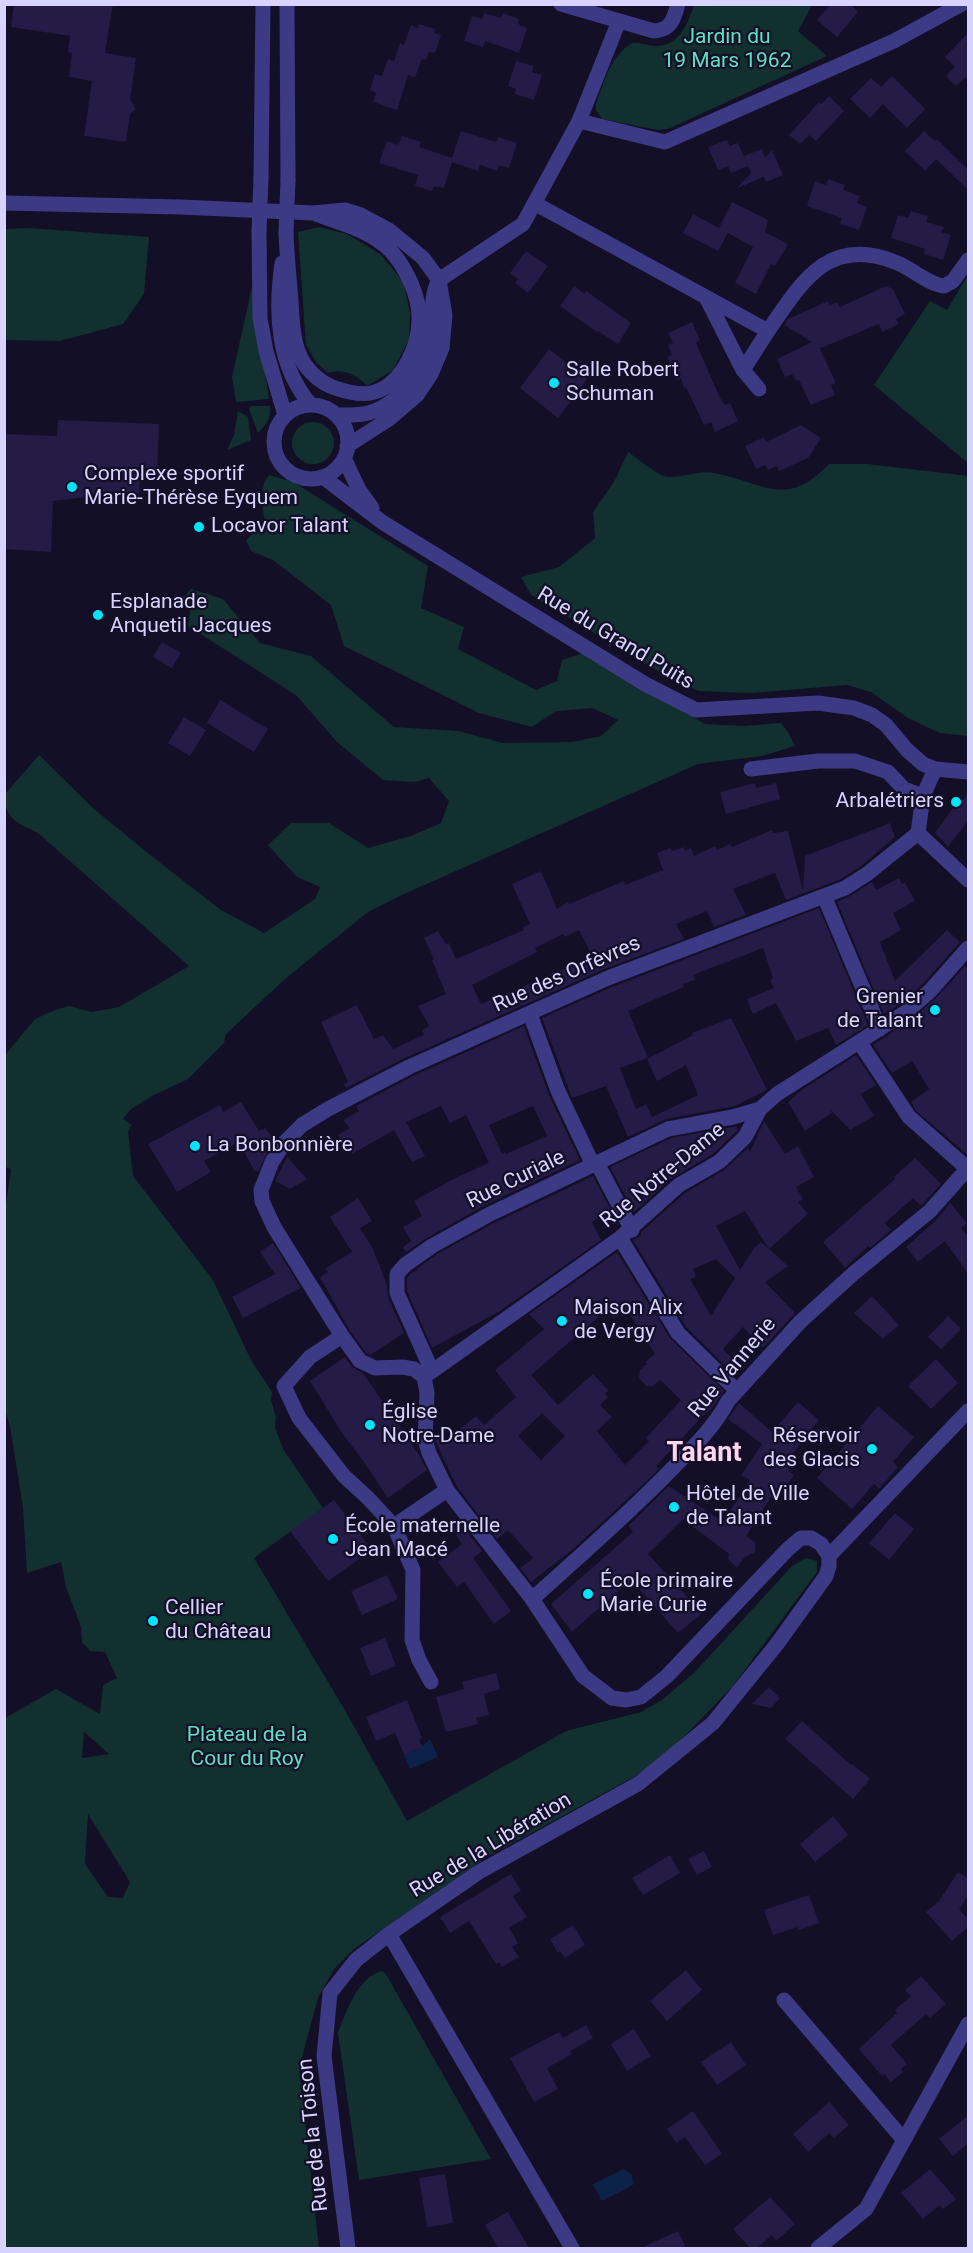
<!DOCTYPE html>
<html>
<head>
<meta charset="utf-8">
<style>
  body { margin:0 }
  #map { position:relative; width:973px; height:2253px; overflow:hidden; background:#130f26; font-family:Roboto,sans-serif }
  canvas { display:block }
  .frame { position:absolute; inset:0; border:6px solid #d9d4ff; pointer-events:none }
</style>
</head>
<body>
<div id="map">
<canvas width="973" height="2253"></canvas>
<div class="frame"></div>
</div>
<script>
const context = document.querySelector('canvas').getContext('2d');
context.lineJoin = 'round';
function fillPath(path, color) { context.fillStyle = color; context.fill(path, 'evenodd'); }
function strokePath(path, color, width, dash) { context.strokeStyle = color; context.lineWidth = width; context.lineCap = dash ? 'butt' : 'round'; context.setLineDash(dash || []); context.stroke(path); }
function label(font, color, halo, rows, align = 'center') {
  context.font = font + ' Roboto,sans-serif'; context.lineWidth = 4.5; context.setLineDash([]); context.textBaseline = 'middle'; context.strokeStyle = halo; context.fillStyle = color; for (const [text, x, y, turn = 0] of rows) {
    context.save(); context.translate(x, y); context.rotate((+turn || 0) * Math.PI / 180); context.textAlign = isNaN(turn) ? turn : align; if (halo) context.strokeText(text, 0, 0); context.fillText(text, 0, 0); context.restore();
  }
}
const green = new Path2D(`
  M694 5H812L798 31 827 56 668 129 658 130 602 119 596 110V104C606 78 609 58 632 43 641 42 647 46 655 46 679 47 688 23 694 5Z
  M319 227 347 234 380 254 403 281 410 313 409 339 393 370 367 386C357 375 343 368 328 373L316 362 306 345 298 232Z
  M30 228 149 237 144 294 123 324 60 341 5 340V229Z
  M968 275V463L874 385 930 301 947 310Z
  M252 287 269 399 236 402 232 377Z
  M251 406H270C272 418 266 425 258 433L249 409Z
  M238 411 248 417 251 440 227 450 234 435Z
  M292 443a21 21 0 1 1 42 0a21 21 0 1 1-42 0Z
  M628 452C637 458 658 476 667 477 682 478 699 470 714 473 763 482 785 510 829 464H868L968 476V736L940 733 908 718 871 692 847 685 751 693 698 691 655 669 531 595 521 577 559 567 595 538 593 512 614 482Z
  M269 475 293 482 428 566 421 608 464 627 458 649 536 690 557 681 562 660 584 653 705 724 744 726 781 723 788 732 795 746 762 756 698 764 404 894 368 912 285 979 226 1034 224 1043 188 1079 152 1096 131 1109 123 1119 132 1125 128 1131 133 1176 213 1280 251 1360 272 1392 271 1400 276 1417 275 1427 283 1449 323 1508 254 1558 346 1712 407 1821 566 1731 641 1712 662 1700 695 1672 792 1566 806 1558 817 1561V1572L733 1686 676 1745 634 1777 487 1857 354 1949 334 1969 318 1998 299 2068 319 2248H5V1718L56 1689 100 1714 103 1685 117 1678 105 1652 90 1651 82 1642 81 1627 66 1587 61 1562 27 1573 23 1508 10 1426 4 1407V1219L11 1169 5 1167V1055L35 1019 55 1010 69 1006 92 1012 119 1007 189 966 38 833C17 822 5 821 5 794L39 755 94 809 154 858 221 910 264 933 315 899 320 887 297 877 268 845 291 823H329L368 848 411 836 441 823 449 801 429 778 415 782 383 780 337 742 296 695 188 626 190 611 178 603 191 589 223 599 260 643 311 656 394 727 458 731 503 743 572 742 601 736 618 720 593 708 556 711 532 727 479 713 344 646 331 605 273 560 251 551 246 540 265 523C263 507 258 488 269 475ZM84 1732 109 1754 82 1758ZM88 1814 130 1882 123 1898 108 1897 85 1864Z
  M383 1971 387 1976 491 2159 359 2180 338 2033C345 2014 359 1974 383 1971Z`);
const water = new Path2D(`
  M430 1739 438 1757 410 1769 404 1755 420 1748Z
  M624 2169 632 2175 633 2185 602 2201 593 2184Z`);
const building = new Path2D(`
  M14 4H113L105 53 136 58 130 99 136 109 130 114 126 142 84 136 92 81 69 77 72 53 68 52 70 36 11 27Z
  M831 4H850L858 12 837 37 817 20Z
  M484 13 501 18 503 13 519 19 518 24 527 28 519 53 485 41 483 47 464 41 472 16 482 19Z
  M419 24 435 29 434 33 441 35 435 53 429 52 426 60 422 59 415 77 408 75 397 110 373 102 376 93 370 90 375 74 382 76 388 59 394 61 400 43 404 45 411 25 418 28Z
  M969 32V81L965 77 956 86 946 76 955 67 945 57Z
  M516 61 534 66 532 72 542 75 534 100 515 94 516 89 508 86Z
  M892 76 925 109 907 128 883 104 870 118 850 99 871 78 881 87Z
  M829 96 844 111 816 141 809 135 800 144 789 135 819 102 821 104Z
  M461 131 496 142 498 137 517 143 509 168 499 165 497 171 480 165 478 171 452 162 444 188 434 186 432 191 415 186 418 175 379 163 387 141 398 145 402 136 421 142 419 147 452 158Z
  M924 131 935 141 937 139 969 171V191L936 159 925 171 905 151Z
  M727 140 730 146 738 143 748 166 731 173 728 166 718 170 708 147Z
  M762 149 765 158 772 150 783 175 766 182 764 177 737 188 751 173 744 156Z
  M828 179 845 185 843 190 860 196 857 203 867 207 859 230 840 224 842 218 807 206 815 181 826 185Z
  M732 202 768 220 765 232 788 244 775 266 771 264 756 294 735 283 753 247 728 233 718 251 683 233 693 214 719 228Z
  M911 211 928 216 926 222 944 227 941 232 951 235 943 260 924 254 925 249 891 238 898 215 908 218Z
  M526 251 548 266 528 293 515 283 518 279 510 273Z
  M574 286 585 294 586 291 631 323 618 344 598 331 597 332 560 306Z
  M886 286 893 289 905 314 896 319 899 324 882 332 879 324 821 348 819 347 836 383 831 385 835 395 811 405 799 380 796 381 792 374 785 377 777 359 812 342 784 325 788 319 828 301 830 305 837 302 840 307Z
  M692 322 700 340 696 343 720 398 725 405 730 403 738 421 715 432 711 422 704 425 686 387 684 388 681 378 677 380 667 357 672 355 668 345 673 343 668 333Z
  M549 349 587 379 558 418 520 388Z
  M58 420 159 424 157 478H140L139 497 104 495 53 501 51 552 4 549V434L57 436Z
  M801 425 821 438 808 458 779 471 777 466 768 470 765 465 756 469 745 446 764 437 766 442Z
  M162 642 181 653 172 668 153 657Z
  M220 700 268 729 254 752 207 723Z
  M184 717 206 730 190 756 168 743Z
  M755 783 756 788 776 783 780 799 726 814 720 792Z
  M969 793V819L948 847 935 833 953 808 955 809Z
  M890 823 895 837 861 866 841 879 786 900 775 873 733 889 746 915 714 927 707 911 676 924 684 939 604 969 405 1058 346 1088 344 1084 348 1082 321 1022 357 1005 374 1039 383 1035 393 1049 424 1035 422 1030 429 1026 418 1006 446 994 432 960 434 959 424 938 438 931 446 944 449 943 456 959 524 930 523 927 530 924 512 884 541 871 557 909 568 902 569 904 624 881 625 885 663 870 657 853 670 848 672 851 684 847 685 851 691 848 694 856 715 846 717 850 730 844 732 847 772 830 773 833 788 831 803 891 805 856ZM579 930 593 957 481 1004 472 985 537 952 535 948 563 934 565 937Z
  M899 878 902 884 905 883 915 901 893 913 901 930 880 942 895 981 947 930 960 942 923 984 900 1004 884 1014 837 902 850 896 872 882 876 890Z
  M819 908 868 1025 836 1045 828 1028 796 1041 776 1003 753 1014 747 999 774 988 770 980 773 978 763 948 693 975 695 980 683 984 684 987 628 1011 648 1058 620 1068 636 1109 646 1104 652 1117 698 1095 686 1065 657 1081 647 1059 693 1035 692 1033 731 1018 767 1090 735 1106 666 1119 628 1137 606 1086 572 1098 542 1018 612 987Z
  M965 966 969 970V1156L916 1111 911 1102 929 1089 912 1061 892 1073 873 1045 912 1019 937 997Z
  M524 1026 549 1095 580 1160 485 1205 427 1238 406 1252 403 1247 411 1241 403 1227 422 1216 414 1201 457 1177 489 1163 466 1115 450 1123 441 1106 406 1122 425 1156 412 1162 394 1130 352 1154 338 1135 350 1128 343 1120 359 1111 356 1106 413 1076ZM533 1106 547 1136 506 1154 505 1152 502 1154 489 1125Z
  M856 1055 876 1085 861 1094 874 1116 850 1130 830 1109 832 1113 805 1131 788 1102 803 1089Z
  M241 1102 259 1131 265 1128 274 1139 258 1172 254 1170 239 1142 204 1161 211 1172 177 1192 148 1144 220 1105 223 1112Z
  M764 1121 785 1154 798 1146 814 1177 796 1187 803 1199 798 1202 808 1214 769 1249 788 1266 765 1282 795 1313 763 1348 743 1327 723 1349 741 1368 734 1374 686 1327 633 1240 641 1236V1232L685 1193 724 1170 748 1148 750 1152ZM745 1211 769 1249 761 1242 754 1248 740 1270 716 1226ZM716 1259 735 1278 711 1316 690 1279 696 1277 693 1269Z
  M737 1126V1131L713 1154 672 1178 634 1212 610 1167 671 1138Z
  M287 1157 307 1179 290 1189 275 1181Z
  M915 1158 941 1184 921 1206 913 1198 885 1223 891 1230 870 1248 868 1246 845 1268 823 1242 895 1179 894 1177Z
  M593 1176 611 1210 592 1222 601 1240 500 1311 432 1348 407 1291V1278L410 1274 418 1270 417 1269 437 1254 494 1223Z
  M358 1198 372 1221 360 1228 373 1249 387 1285 388 1297 404 1333 370 1355 366 1353 350 1331 320 1277 328 1272 326 1268 352 1252 330 1217Z
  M950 1203 967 1223 961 1228 969 1237V1275L945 1241 918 1262 906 1247 935 1221Z
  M273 1243 301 1288 243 1318 232 1297 275 1274 260 1252Z
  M617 1252 670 1338 724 1391 712 1408 700 1419 656 1466 659 1469 647 1481 572 1550 531 1582 520 1568 533 1558 508 1530 497 1539 457 1487 435 1440 442 1434 448 1439 476 1416 484 1425 516 1397 495 1370 544 1329 529 1314ZM608 1309 613 1318 621 1314 622 1317 628 1312 655 1354 645 1362 647 1364 640 1370 639 1378 646 1386H653L660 1380 681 1400 646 1438 649 1441 625 1465 597 1431 612 1417 600 1405 608 1397 605 1393 609 1391 593 1374 558 1405 531 1375ZM542 1413 565 1436 541 1460 518 1436Z
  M872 1296 899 1325 883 1339 854 1313Z
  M948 1316 961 1329 941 1349 928 1337Z
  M345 1357 352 1367 363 1373 372 1386 419 1455 427 1470 388 1498 364 1462 342 1433 310 1381Z
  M936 1359 958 1383 931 1409 908 1386Z
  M798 1402 819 1420 787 1461 792 1464 788 1471 794 1475 777 1501 771 1497 746 1536 755 1542V1552L744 1558 737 1568 728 1559 729 1554 683 1519 648 1554 702 1613 678 1633 631 1580 572 1632 551 1604 633 1532 628 1526 669 1486 723 1522 750 1480 741 1475 762 1444 728 1419 739 1403 772 1432Z
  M878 1406 914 1437 893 1462 898 1467 879 1489 874 1484 852 1509 817 1478Z
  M334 1500 372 1550 328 1581 290 1531Z
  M895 1513 914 1529 889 1560 869 1543Z
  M457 1519 482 1551 473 1558 511 1611 494 1624 464 1582 457 1587 438 1562 462 1544 449 1524Z
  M387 1575 398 1599 362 1615 351 1591Z
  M385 1638 396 1666 371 1676 360 1648Z
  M496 1673 500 1689 484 1694 489 1715 476 1718 478 1724 446 1732 436 1697 464 1689 462 1682Z
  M769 1687 780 1698 771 1708 752 1704Z
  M407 1700 422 1738 419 1739 422 1746 420 1748 404 1755 395 1733 376 1741 366 1717Z
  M802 1721 851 1765 852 1764 870 1779 853 1799 785 1739Z
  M833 1816 848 1835 815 1862 800 1844Z
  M704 1851 712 1867 697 1875 688 1859Z
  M670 1855 680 1873 643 1895 632 1878Z
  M958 1872 969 1879V1894L959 1909 969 1920V1926L952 1941 926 1912 939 1901Z
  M511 1874 521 1891 513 1896 527 1917 509 1928 518 1943 512 1947 519 1957 502 1967 499 1962 496 1964 469 1921 450 1933 440 1917Z
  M809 1895 819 1923 799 1930 798 1927 773 1935 764 1910Z
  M573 1925 585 1945 565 1958 560 1951 558 1953 550 1939Z
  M686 1970 702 1990 667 2021 650 2001Z
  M921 1976 946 2004 930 2018 926 2014 891 2045 907 2064 901 2069 903 2072 891 2082 884 2074 882 2076 859 2049 897 2013 895 2010 911 1996 905 1990Z
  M586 2025 593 2038 570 2051 572 2054 547 2068 558 2089 534 2102 510 2058 559 2032 563 2038Z
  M634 2029 651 2056 627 2071 611 2044Z
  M731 2042 746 2065 717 2085 701 2062Z
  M829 2102 849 2125 834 2138 829 2133 808 2152 793 2134Z
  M693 2111 722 2154 705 2165 685 2137 676 2143 667 2129Z
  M969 2115V2143L953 2156 939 2139Z
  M930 2169 956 2199 943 2209 940 2205 923 2219 901 2193Z
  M445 2174 453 2223 427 2227 419 2178Z
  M770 2197 795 2224 776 2241 772 2235 757 2248H750L733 2229Z
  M508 2212 529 2248H498L485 2225Z
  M678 2231 686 2248H641Z`);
const street = new Path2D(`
  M287 4 288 180
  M561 4 654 31C671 30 674 19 678 4
  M579 121 665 142 894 41 962 4
  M261 178 263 4
  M4 203 180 207 313 213 345 210 361 215 389 230 423 258 439 280 445 315 442 348 431 374 417 395 389 419 347 446
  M536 204 768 331C801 283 828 235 895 262 912 268 927 284 944 286L953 281 968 260
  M259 231 260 318 266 351 285 415
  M286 233C287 256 289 278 291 301 292 317 292 335 298 351 304 368 318 382 335 388 347 392 363 396 375 392 403 383 420 344 419 317 419 295 406 268 391 251 373 232 342 223 318 215
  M282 263C275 313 277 366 311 405
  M707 299 743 370 759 389
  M743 370 768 331
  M274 442a37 37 0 1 1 74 0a37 37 0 1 1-74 0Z
  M336 415C346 415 358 416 368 413 401 404 427 367 432 334 434 315 429 299 439 280L523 224 579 121 619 21
  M344 458 359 490 372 508
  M323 477 382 522 645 684 696 710 818 703 854 708 872 715 886 725 907 750 923 764 935 769 968 772
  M751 769 818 761H855L888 772 904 789 923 796
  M918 833 968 880
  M918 833 923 796 935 769
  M824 896 880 1029
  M530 1014 558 1091 593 1165
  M860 1043 909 1117 968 1169
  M597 1163 632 1230
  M620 1238 678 1333 737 1391
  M342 1336 310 1357 284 1386 299 1418 344 1476 368 1498 394 1526 447 1490
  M432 1371 397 1293V1274L405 1265 432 1246 490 1214 668 1129 733 1117 760 1109
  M424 1377 620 1238 679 1185 719 1162 745 1137 760 1109 777 1094 906 1012 930 991 968 948
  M394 1526 413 1570 412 1640 419 1660 431 1682
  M829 1556 968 1411
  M532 1599C579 1557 626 1516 670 1471 691 1449 714 1428 728 1401L801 1321 854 1273 930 1211 968 1168
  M389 1934 572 2248
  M784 2000 903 2139
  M348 2248 324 2056 330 1993 356 1960 389 1934 479 1872 638 1784 713 1723 777 1644 826 1576 829 1566V1556L821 1544 811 1538H801L788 1549 667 1676 641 1697 626 1700 612 1698 583 1676 532 1599 447 1490 429 1453 425 1439 427 1393 424 1377 414 1369 402 1367 375 1368 360 1361 342 1336 274 1227 262 1201 261 1190 272 1162 285 1142 302 1125 328 1109 409 1067 608 978 845 888 867 874 918 833
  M818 2248 866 2209 968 2024`);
const streetBridge = new Path2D(`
  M259 231 261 178
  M286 233 288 180`);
const markers = [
  [554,383,6,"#00e5ff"],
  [72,487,6,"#00e5ff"],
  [199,527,6,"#00e5ff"],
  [98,615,6,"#00e5ff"],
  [956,802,6,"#00e5ff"],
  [935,1010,6,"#00e5ff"],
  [195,1146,6,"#00e5ff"],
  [562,1321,6,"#00e5ff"],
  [370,1425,6,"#00e5ff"],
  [872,1449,6,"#00e5ff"],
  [674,1507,6,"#00e5ff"],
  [333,1539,6,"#00e5ff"],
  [588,1594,6,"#00e5ff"],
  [153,1621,6,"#00e5ff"]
];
const parkNames = [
  ["Jardin du",727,38],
  ["19 Mars 1962",727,62],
  ["Plateau de la",247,1736],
  ["Cour du Roy",247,1760]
];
const poiNames = [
  ["Salle Robert",566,371],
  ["Schuman",566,395],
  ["Complexe sportif",84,475],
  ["Marie-Thérèse Eyquem",84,499],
  ["Locavor Talant",211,527],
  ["Esplanade",110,603],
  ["Anquetil Jacques",110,627],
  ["Arbalétriers",944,802,"right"],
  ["Grenier",923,998,"right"],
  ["de Talant",923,1022,"right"],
  ["La Bonbonnière",207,1146],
  ["Maison Alix",574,1309],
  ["de Vergy",574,1333],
  ["Église",382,1413],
  ["Notre-Dame",382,1437],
  ["Réservoir",860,1437,"right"],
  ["des Glacis",860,1461,"right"],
  ["Hôtel de Ville",686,1495],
  ["de Talant",686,1519],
  ["École maternelle",345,1527],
  ["Jean Macé",345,1551],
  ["École primaire",600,1582],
  ["Marie Curie",600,1606],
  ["Cellier",165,1609],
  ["du Château",165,1633]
];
const streetNames = [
  ["Rue du Grand Puits",615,639,31],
  ["Rue des Orfèvres",567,975,-24],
  ["Rue Notre-Dame",663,1176,-39],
  ["Rue Curiale",516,1180,-26],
  ["Rue Vannerie",733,1368,-50],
  ["Rue de la Libération",491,1846,-31],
  ["Rue de la Toison",314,2135,-96]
];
const districtNames = [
  ["Talant",704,1454]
];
fillPath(green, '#12302f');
fillPath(water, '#0c2248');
fillPath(building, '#241b47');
strokePath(street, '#3d3a85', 15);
strokePath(streetBridge, '#3d3a85', 15);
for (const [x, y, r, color] of markers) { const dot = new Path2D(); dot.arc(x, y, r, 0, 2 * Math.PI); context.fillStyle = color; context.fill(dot); strokePath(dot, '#130f26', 2); }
label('21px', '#5fe0c0', '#130f26', parkNames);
label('21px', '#d9d4ff', '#130f26', poiNames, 'left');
label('21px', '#d9d4ff', '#130f26', streetNames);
label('bold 27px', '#ffd6f0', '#130f26', districtNames);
</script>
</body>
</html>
